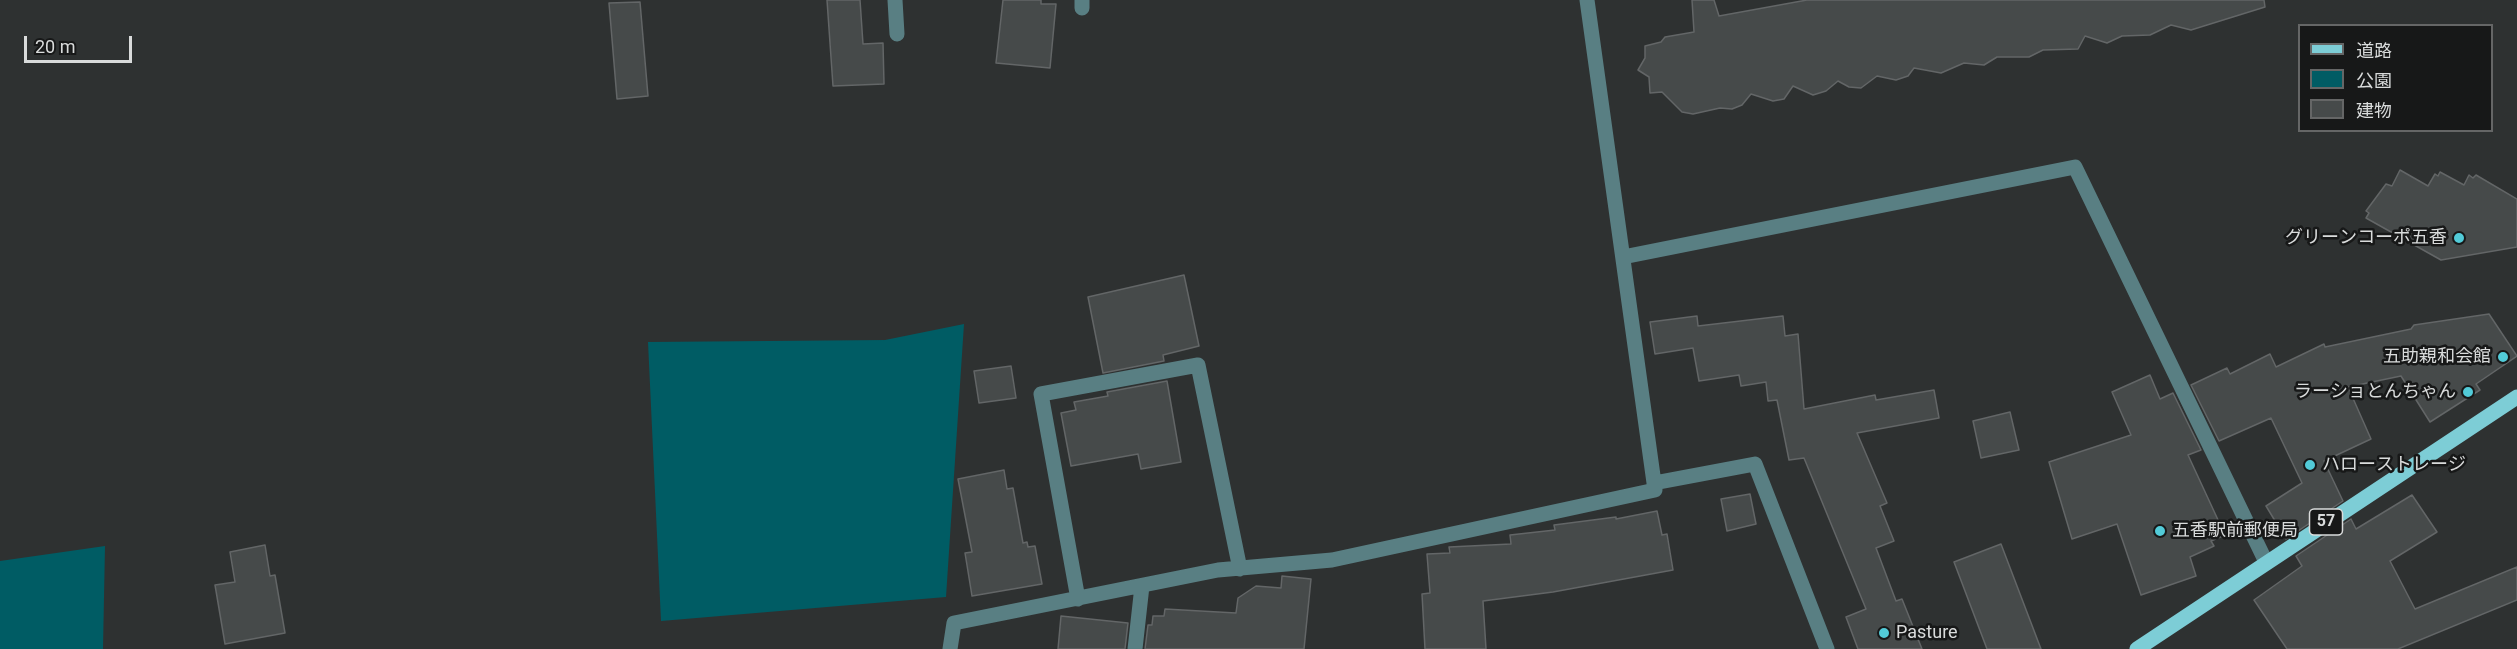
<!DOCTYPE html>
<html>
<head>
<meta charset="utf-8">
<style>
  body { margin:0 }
  #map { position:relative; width:2517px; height:649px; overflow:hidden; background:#2e3131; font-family:Roboto,"Noto Sans JP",sans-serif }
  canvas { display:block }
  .legend { position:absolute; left:2298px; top:24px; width:195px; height:108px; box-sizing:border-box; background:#171818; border:2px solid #656666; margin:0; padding:8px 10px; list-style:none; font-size:18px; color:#d9dbdb }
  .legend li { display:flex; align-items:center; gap:12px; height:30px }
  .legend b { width:30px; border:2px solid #656666 }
  .scale { position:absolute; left:24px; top:36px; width:108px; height:27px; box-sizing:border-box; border:3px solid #d9dbdb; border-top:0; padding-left:8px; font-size:18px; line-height:21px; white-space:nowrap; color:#d9dbdb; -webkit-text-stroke:4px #171818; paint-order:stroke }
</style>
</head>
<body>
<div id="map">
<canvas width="2517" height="649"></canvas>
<ul class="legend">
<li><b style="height:8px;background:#7dcdd6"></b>道路</li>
<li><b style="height:16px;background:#005c64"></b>公園</li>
<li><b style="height:16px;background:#464a4a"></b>建物</li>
</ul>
<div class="scale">20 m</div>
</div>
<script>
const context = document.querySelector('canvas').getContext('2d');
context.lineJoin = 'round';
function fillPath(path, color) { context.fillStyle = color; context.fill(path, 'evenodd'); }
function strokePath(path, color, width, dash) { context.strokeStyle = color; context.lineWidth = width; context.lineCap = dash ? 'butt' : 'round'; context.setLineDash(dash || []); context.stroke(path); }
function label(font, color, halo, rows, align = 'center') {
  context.font = font + ' Roboto,"Noto Sans JP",sans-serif'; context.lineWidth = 5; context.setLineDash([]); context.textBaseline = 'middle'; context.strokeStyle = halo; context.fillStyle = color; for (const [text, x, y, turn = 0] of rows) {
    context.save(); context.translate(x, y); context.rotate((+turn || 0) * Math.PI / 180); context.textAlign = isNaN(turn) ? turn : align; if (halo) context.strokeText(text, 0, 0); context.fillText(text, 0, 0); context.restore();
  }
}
const green = new Path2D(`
  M964 324 946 597 661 621 648 342 885 340Z
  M105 546 103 649H0V561Z`);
const building = new Path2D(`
  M827 0H860L863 44 883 43 884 84 833 86Z
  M1003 0H1041V4H1056L1050 68 996 63Z
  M1692 0H1714L1719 16 1807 0H2264L2265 7 2191 30 2171 25 2150 35 2122 36 2107 43 2085 36 2078 49 2043 50 2029 57H1997L1984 65 1964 63 1941 73 1914 68 1908 76 1896 80 1877 76 1861 88 1849 87 1838 81 1826 91 1813 95 1793 86 1784 99 1773 101 1751 94 1742 105 1732 109 1720 108 1693 114 1682 112 1662 92 1650 93 1649 77 1638 70 1645 58V46L1661 42 1665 37 1694 32Z
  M640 2 648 96 617 99 609 3Z
  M2400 170 2428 186 2435 174 2438 176 2440 172 2464 185 2469 175 2473 178 2476 175 2517 199V247L2441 260 2366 218 2369 213 2366 211 2386 184 2392 186Z
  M1184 275 1199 346 1163 355 1164 361 1103 373 1088 297Z
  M2489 314 2517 356 2476 384 2480 390 2430 422 2401 376 2348 387 2371 439 2324 461 2343 501 2286 539 2266 506 2302 483 2271 418 2219 441 2191 385 2227 368 2230 374 2270 354 2276 367 2324 344 2325 347 2411 329 2414 325Z
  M1697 316 1698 326 1783 316 1785 336 1798 334 1804 409 1875 395 1876 400 1934 390 1939 418 1857 433 1887 503 1880 506 1894 541 1876 548 1896 601 1902 599 1922 649H1858L1846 617 1866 609 1804 458 1789 460 1777 400 1768 401 1766 382 1741 386 1739 375 1699 381 1693 348 1655 354 1650 322Z
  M1011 366 1016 398 979 403 974 371Z
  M2150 375 2160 399 2173 393 2201 450 2188 455 2225 535 2211 541 2214 546 2190 557 2196 576 2141 595 2117 524 2072 539 2049 462 2131 435 2112 392Z
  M1167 381 1181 462 1141 469 1138 454 1071 466 1061 413 1076 410 1074 402 1108 396 1107 392Z
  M2010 412 2019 450 1981 458 1973 421Z
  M1004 470 1007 489 1013 488 1023 543 1027 542 1028 547 1035 546 1042 584 972 596 965 553 972 552 958 479Z
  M1750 494 1756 524 1727 531 1721 499Z
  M2412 495 2437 532 2390 561 2415 609 2517 567V600L2398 649H2287L2254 600 2302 566 2296 556 2351 519 2356 529Z
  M1657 511 1662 535 1667 534 1673 570 1553 592 1483 601 1486 649H1425L1422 594 1430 593 1427 554 1450 553 1449 547 1511 544 1510 535 1555 530 1554 525 1616 517V519Z
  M2001 544 2041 649H1987L1954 562Z
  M265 545 270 576 275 575 285 633 225 644 215 585 235 582 230 552Z
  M1282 576 1311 579 1304 649H1145L1148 625H1152L1153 616H1164L1165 609 1236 613 1238 598 1256 586 1281 588Z
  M1061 616 1128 623 1125 649H1058Z`);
const minor = new Path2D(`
  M895 0 897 34
  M1082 8V0
  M1623 257 2075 167 2266 562
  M1654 483 1755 464 1827 649
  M1078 599 1041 394 1198 365 1240 569
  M950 649 954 623 1218 570 1332 560 1655 490 1587 0
  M1135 649 1142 586`);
const major = new Path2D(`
  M2137 649 2517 397`);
const markers = [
  [2459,238,6,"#52cbd8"],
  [2503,357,6,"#52cbd8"],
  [2468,392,6,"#52cbd8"],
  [2310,465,6,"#52cbd8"],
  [2160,531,6,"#52cbd8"],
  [1884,633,6,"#52cbd8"]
];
const shields = [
  [2326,522,33]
];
const shieldNames = [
  ["57",2326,522]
];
const poiNames = [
  ["グリーンコーポ五香",2447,238],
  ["五助親和会館",2491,357],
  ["ラーショとんちゃん",2456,392],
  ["ハローストレージ",2322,465,"left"],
  ["五香駅前郵便局",2172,531,"left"],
  ["Pasture",1896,633,"left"]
];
fillPath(green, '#005c64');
fillPath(building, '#464a4a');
strokePath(building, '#636667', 1.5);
strokePath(minor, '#597f83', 15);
strokePath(major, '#7dcdd6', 15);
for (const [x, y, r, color] of markers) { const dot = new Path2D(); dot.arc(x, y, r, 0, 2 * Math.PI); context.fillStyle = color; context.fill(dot); strokePath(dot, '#171818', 2); }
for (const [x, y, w] of shields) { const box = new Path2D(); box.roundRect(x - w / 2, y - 13, w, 26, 4.5); context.fillStyle = '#171818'; context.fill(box); strokePath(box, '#d9dbdb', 1.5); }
label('bold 16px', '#d9dbdb', null, shieldNames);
label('18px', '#d9dbdb', '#171818', poiNames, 'right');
</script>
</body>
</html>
